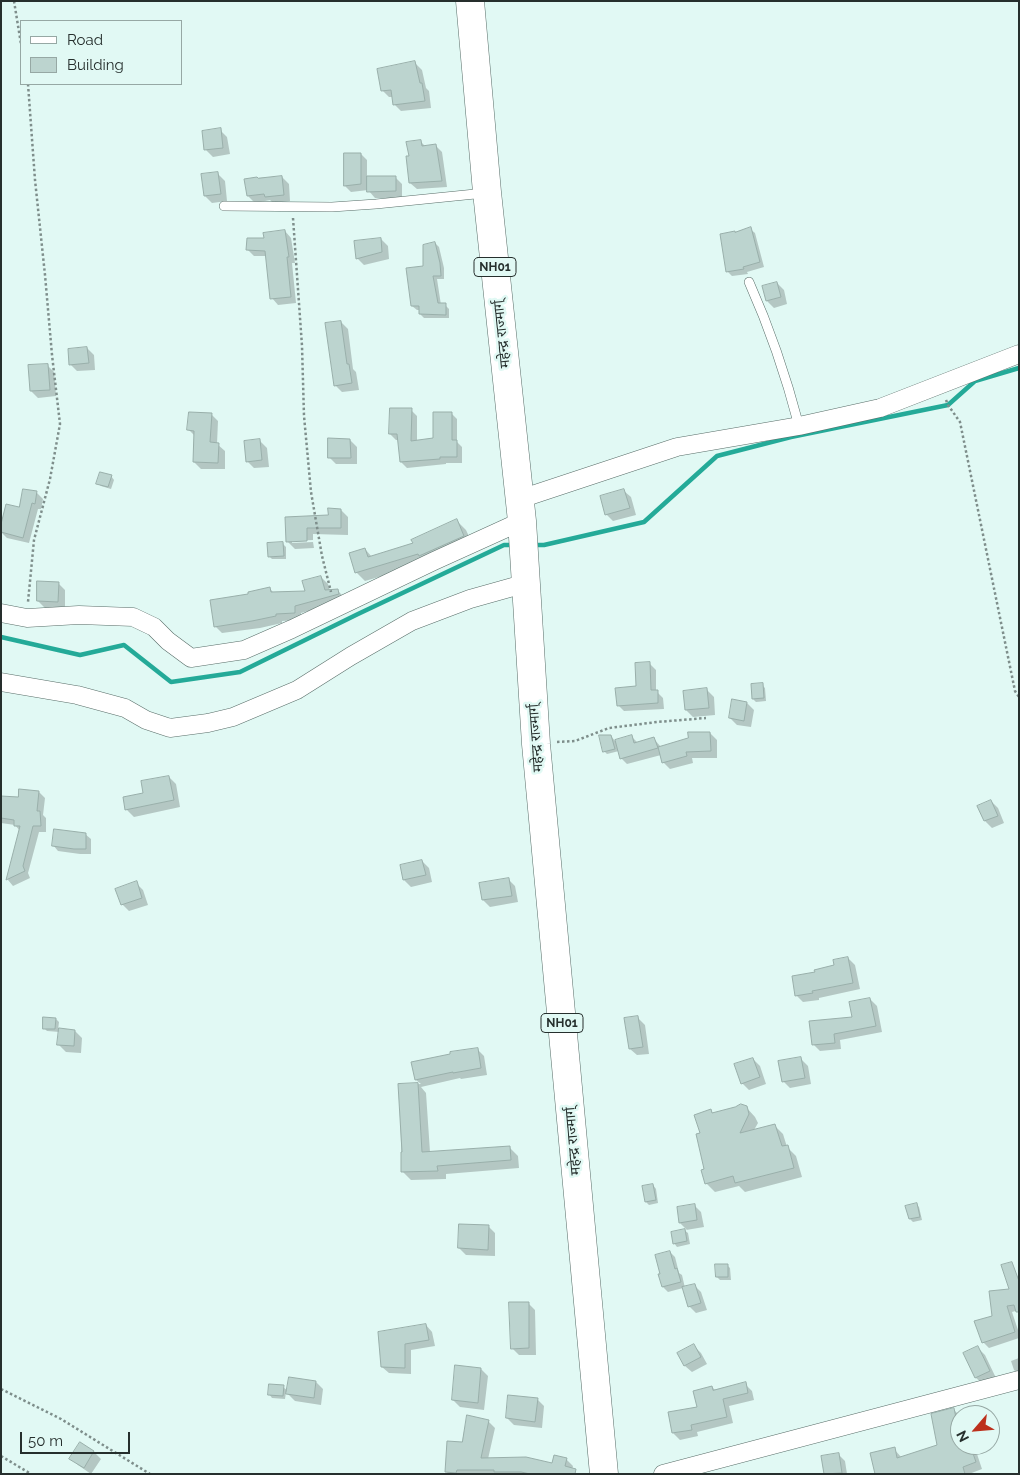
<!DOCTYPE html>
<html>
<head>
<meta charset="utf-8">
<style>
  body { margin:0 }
  #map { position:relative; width:1020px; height:1475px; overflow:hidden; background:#e1f9f4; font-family:Raleway,sans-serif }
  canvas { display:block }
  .frame { position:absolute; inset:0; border:2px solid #262f2d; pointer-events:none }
  .legend { position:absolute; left:20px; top:20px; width:162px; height:65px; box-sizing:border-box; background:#e1f9f4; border:1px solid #96a8a4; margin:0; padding:6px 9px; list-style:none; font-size:15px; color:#262f2d }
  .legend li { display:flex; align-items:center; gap:10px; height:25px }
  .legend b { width:25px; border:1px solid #96a8a4 }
  .north { position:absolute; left:950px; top:1405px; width:50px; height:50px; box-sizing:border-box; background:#e1f9f4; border:1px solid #96a8a4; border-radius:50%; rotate:243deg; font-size:14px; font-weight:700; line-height:20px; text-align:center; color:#262f2d }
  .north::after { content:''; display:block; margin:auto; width:18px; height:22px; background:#bc301c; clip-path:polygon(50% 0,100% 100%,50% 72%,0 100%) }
  .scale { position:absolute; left:20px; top:1432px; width:110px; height:22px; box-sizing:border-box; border:2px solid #262f2d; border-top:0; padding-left:6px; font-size:15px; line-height:18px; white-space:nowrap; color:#262f2d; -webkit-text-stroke:4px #e1f9f4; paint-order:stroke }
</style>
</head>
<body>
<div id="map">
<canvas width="1020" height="1475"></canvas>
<div class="frame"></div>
<ul class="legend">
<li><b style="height:6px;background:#fff"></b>Road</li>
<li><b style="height:14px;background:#bcd4cf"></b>Building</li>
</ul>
<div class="north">N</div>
<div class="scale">50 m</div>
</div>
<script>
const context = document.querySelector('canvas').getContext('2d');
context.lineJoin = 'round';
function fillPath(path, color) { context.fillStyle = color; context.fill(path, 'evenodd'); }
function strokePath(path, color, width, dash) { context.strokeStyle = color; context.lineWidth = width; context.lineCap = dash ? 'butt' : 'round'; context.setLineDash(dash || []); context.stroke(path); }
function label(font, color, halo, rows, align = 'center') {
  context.font = font + ' Raleway,"Noto Sans Devanagari",sans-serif'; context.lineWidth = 5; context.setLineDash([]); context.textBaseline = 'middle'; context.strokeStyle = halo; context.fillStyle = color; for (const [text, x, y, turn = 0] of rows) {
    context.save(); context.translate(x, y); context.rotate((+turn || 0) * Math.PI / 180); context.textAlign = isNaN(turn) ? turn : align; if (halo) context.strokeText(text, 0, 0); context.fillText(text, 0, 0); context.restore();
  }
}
const shadow = new Path2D(`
  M415 63 422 70 426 88 429 91 431 108 401 111 394 104 393 97H389L382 90Z
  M220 130 227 137 230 154 213 157 206 150Z
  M420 141 426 147 435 145 442 152 447 187 417 189 410 183V157Z
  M361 154 367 160V178L395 177 402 184V198H375L368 190 351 192 345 186Z
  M218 174 225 181 227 201 212 203 205 196Z
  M282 177 289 184 290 201 273 203 270 200 255 203 248 196Z
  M750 229 755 233 764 267 747 272 748 274 732 276 727 271Z
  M285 231 291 238 295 263H292L296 303 278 305 272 298 267 256H254L248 250 265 240Z
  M381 239 388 246 389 259 364 265 357 258Z
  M435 243 439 247 444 268V279H437L441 305H445L449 309V318H424L420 314V310H417L412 306 424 267Z
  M777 283 784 290 787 304 774 308 767 301 763 287Z
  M341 322 348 329 353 369 356 372 359 390 342 392 335 385Z
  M87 348 94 355 95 370 77 371 70 364Z
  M47 365 54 372 56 396 38 398 31 391Z
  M411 410 417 416V441L435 439 451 413 457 419V442L462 447V463H446V464L407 468 401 462 399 440H396L390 434Z
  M211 414 218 421 217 444 225 451V469H201L194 462 195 436 189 430Z
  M350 440 357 447V464H336L329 457Z
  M260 441 267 448 269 467 254 468 247 461Z
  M111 476 114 480 111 489 101 486 98 483Z
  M624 491 631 497 636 515 613 521 606 514Z
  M36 492 43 499 41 509H38L29 543 7 538 1 532V529Z
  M341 510 348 517V535L313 534V540L292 541V543L313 542 314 548 295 549 288 542 286 518 329 516Z
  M457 521 466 530 473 545 427 563 365 581 356 572 365 549 372 557 415 544Z
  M283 544 286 547V559H272L269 556Z
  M321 577 328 584 330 591H338L345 598 346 601 301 613V620L282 621V623L260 628 222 633 215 626 250 595 270 589 274 593 307 592Z
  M58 583 65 590V609L45 608 38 601Z
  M650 664 656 670V691L663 698 664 709 624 711 618 705 637 687Z
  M762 685 765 688 766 701 756 702 753 699Z
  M707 690 714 697 715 715 693 717 686 710Z
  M747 703 754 710 751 727 737 725 730 718Z
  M710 733 717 740V758H692L693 763 670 769 663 762 661 755 627 764 621 758 619 751 607 754 604 751 611 736 615 741 632 737 638 743 654 739 661 747Z
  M169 777 176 784 180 807 134 817 127 810 125 798 145 794Z
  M39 792 45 798 43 815 46 818V832H39L28 873 30 878 13 886 8 880 20 831 15 825 1 823V797L19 799Z
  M991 801 998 808 1004 823 992 828 985 821 979 806Z
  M85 834 91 839V854H80L58 851 53 845Z
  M422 861 429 868 432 882 411 887 404 880Z
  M508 879 515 886 518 902 490 907 483 900 480 884Z
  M136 883 143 890 148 905 129 911 122 904Z
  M848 958 855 965 860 989 819 998V1000L803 1002 796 995 816 974 835 966Z
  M870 999 877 1006 882 1032 840 1040 841 1049 820 1051 813 1044 853 1018Z
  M638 1018 645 1025 649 1054 637 1055 630 1049Z
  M56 1019 59 1022 58 1030 75 1031 82 1038 81 1053 66 1052 59 1045 60 1032 47 1031 44 1028Z
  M477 1049 484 1056 487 1075 461 1079 460 1078 421 1087 426 1093 430 1152 509 1147 518 1156 519 1168 446 1174V1179L411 1180 402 1171 399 1085 421 1084 416 1080Z
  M753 1059 760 1066 766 1084 749 1090 742 1083Z
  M801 1059 808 1066 811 1084 790 1088 783 1081Z
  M746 1107 755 1117 758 1123 754 1130 774 1125 783 1134 787 1147 796 1156 802 1177 745 1192 739 1186 715 1192 706 1183 701 1134 710 1111 714 1114Z
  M653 1185 656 1189 658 1203 649 1205 646 1202Z
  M916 1204 919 1207 922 1220 913 1222 910 1219Z
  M694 1205 701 1212 704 1227 686 1230H687L680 1223Z
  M488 1226 495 1233V1256L466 1255 459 1248Z
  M684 1230 688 1233 690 1244 677 1247 674 1243Z
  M670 1252 675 1257 679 1273 682 1275 685 1288 694 1285 701 1292 707 1310 696 1313 689 1306 683 1288 668 1292 663 1287 660 1275 661 1274Z
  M727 1265 730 1268 731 1280H720L717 1277Z
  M1010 1290 1019 1310 1012 1312 1019 1333V1338L989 1348 983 1342 993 1317Z
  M528 1303 535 1310 536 1355H519L512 1348Z
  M426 1325 432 1332 435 1346 411 1350V1374L389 1373 382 1367 380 1333Z
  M694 1346 701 1353 707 1364 692 1372 685 1366Z
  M978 1348 985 1355 996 1378 983 1384 976 1378 965 1354Z
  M1019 1358V1374L1014 1370 1011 1361Z
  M481 1369 488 1376 484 1410 460 1407 453 1400Z
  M316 1382 323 1389 321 1405 295 1401 286 1392 285 1399 272 1398 269 1394 283 1387 288 1391Z
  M745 1384 752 1391 754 1400 729 1406 733 1423 697 1432 698 1436 680 1440 673 1433 699 1408 712 1387 716 1391Z
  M537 1399 544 1406 542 1428 514 1425 507 1418Z
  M954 1410 960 1416V1445H974L982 1469 969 1474H876L894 1449 902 1458 939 1446Z
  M488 1421 495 1428 488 1459 552 1470 566 1459 573 1466 571 1474H449L446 1471 463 1443Z
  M80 1444 94 1452 101 1459 91 1474 78 1465 71 1458Z
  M838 1454 845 1461 847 1474H825Z`);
const stream = new Path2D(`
  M533 545H544L644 522 717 456 791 437 948 405 975 381 1019 368
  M1 637 80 655 124 645 171 682 240 672 358 614 504 545H515`);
const building = new Path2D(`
  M415 61 420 83H422L425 101 393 105 391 90 381 91 377 69Z
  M221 128 223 148 204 150 202 131Z
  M421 140 422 146 436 144 442 181 409 183 406 156H409L406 142Z
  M344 153H361V184L344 186Z
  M218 172 221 194 204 196 201 174Z
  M282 176 284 195 265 197 264 194 247 196 244 179 257 177 258 178Z
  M367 176H396V191L367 192Z
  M751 227 760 262 743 267 744 269 726 272 720 234 735 231V232Z
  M285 230 289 257H287L291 297 270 299 265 251 246 250 247 238H264L263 233Z
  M381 238 382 252 356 259 354 241Z
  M435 242 440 263 441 276H433L438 303H446V315L419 314V306H411L406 268 423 266V245Z
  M777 282 781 297 766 301 762 286Z
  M341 321 347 364H349L352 383 334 386 325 323Z
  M87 347 89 363 69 365 68 349Z
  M48 364 50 390 30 391 28 365Z
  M390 408H412L411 441 433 438V412H452V440H457V457H440V459L400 462 397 434H389Z
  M189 412 212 413 210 442 219 443 218 463 193 462 194 431 187 430Z
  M328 438 350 439 351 458H328Z
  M260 439 262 460 246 462 244 441Z
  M100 472 112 475 108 487 96 484Z
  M23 489 37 491 35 504 32 503 23 538 1 532V524L6 504 19 507Z
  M624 489 630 508 605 515 600 496Z
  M328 508 341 509V528H307V541L286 542 285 517 328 515Z
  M457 519 464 536 419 556 418 554 355 573 349 553 365 548 368 557 413 543 411 540Z
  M283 542 284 556 268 557 267 543Z
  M321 576 325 590 338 589 339 594 295 606V613L276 614V616L252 621 214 627 210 600 248 594V592L270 587 271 592 305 591 302 581Z
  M37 581 59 582 58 602 37 601Z
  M650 662 651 690H658V703L617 706 615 688 636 686 635 663Z
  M763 683 764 698 752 699 751 684Z
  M707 688 709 708 685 710 683 691Z
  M732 699 747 702 744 721 729 718Z
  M688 732H710L711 751 686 752 687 756 662 763 658 747 688 738Z
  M599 735H611L615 749 603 752Z
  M632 735 634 743 654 737 658 748 620 759 615 740Z
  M169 776 174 800 125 810 123 797 143 793 141 781Z
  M19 789 39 791 37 811H40L41 826H33L23 866 25 871 6 880 20 826H14V820L1 818V796L18 797Z
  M991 800 998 816 984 821 977 806Z
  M54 829 86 833V849H74L52 846Z
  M422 860 426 875 403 880 400 865Z
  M509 878 512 896 482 900 479 883Z
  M137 881 142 898 121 905 115 889Z
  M848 957 853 983 812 991 813 993 795 996 792 976 815 972 814 970 834 965 833 960Z
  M870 998 876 1026 834 1034 835 1043 812 1045 809 1021 852 1017 849 1002Z
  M638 1016 643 1047 629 1049 624 1018Z
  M43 1017 56 1018 55 1029H43Z
  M59 1028 75 1030 74 1046 57 1045Z
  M478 1048 481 1068 453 1073V1072L415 1080 411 1062 450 1054V1052Z
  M801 1057 805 1078 782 1082 778 1061Z
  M753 1058 760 1077 741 1084 734 1064Z
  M418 1083 422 1152 510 1146 511 1160 437 1166 438 1171 401 1172V1152H402L398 1084Z
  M741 1104 747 1106 749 1114 740 1133 775 1124 782 1146 788 1145 794 1168 735 1183 733 1176 705 1184 701 1170 704 1169 696 1134 700 1133 694 1115 711 1109 712 1113 735 1107Z
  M653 1184 656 1200 645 1202 642 1186Z
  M917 1203 920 1217 909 1219 905 1206Z
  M695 1204 697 1220 679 1223 677 1207Z
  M459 1224 489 1225 488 1250 458 1248Z
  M685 1229 687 1241 673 1244 671 1232Z
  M670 1251 675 1269 677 1268 681 1282 662 1287 658 1274H660L655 1255Z
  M1012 1262 1019 1281V1312H1016L1014 1305 1007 1306 1015 1332 982 1343 974 1321 992 1316 989 1291 1009 1289 1001 1265Z
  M715 1264H728V1277H716Z
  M695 1284 701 1303 688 1307 682 1287Z
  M509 1302H529V1348L511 1349Z
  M426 1324 429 1340 405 1344V1368L381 1367 378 1332Z
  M694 1344 701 1357 684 1366 677 1353Z
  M978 1346 990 1371 975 1378 963 1353Z
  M455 1365 481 1368 478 1403 452 1400Z
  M289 1377 316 1381 314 1398 286 1394Z
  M746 1382 748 1393 723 1399 727 1417 691 1425 692 1430 672 1433 668 1412 697 1407 693 1391 712 1386 713 1390Z
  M269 1384 284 1385 283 1396 268 1395Z
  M508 1395 538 1398 535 1422 506 1418Z
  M954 1408 959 1433H960V1445H970L976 1462 963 1467 965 1474H875L870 1453 895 1447 897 1458 937 1445 931 1414Z
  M467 1415 489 1420 481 1458 526 1457 552 1463 554 1455 567 1458 565 1466 576 1469 575 1474H530L521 1472H494V1470H457L456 1473 445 1472 447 1441 462 1442Z
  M80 1442 94 1451 84 1468 69 1459Z
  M839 1453 842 1473 824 1474 821 1456Z`);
const path = new Path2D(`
  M14 1 21 44
  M28 84 35 180 45 275 52 355 60 424 50 479 34 540 28 602
  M293 218 302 346 304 416 311 492 322 556 331 592
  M946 400 948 405 960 422 1015 691 1019 697
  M557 742 575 741 609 728 657 722 706 718
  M1 1389 61 1419 150 1474
  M1 1456 31 1474`);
const lane = new Path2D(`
  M224 206 332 207 376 204 485 193
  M749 282C770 329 786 376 799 426`);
const street = new Path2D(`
  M520 499 677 447 799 426 880 408 1019 354
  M1 613 27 618 79 615 133 617 154 627 168 641 191 658 244 650 292 629 434 561 522 521
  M1 682 77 695 125 708 146 720 170 728 208 723 233 717 297 690 351 656 412 621 470 599 527 583
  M663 1474 1019 1380`);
const highway = new Path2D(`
  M470 1 487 192 522 521 536 744 604 1474`);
const shields = [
  [495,267,42],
  [562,1023,42]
];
const shieldNames = [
  ["NH01",495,267],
  ["NH01",562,1023]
];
const streetNames = [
  ["महेन्द्र राज्मार्ग्",502,334,-96],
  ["महेन्द्र राज्मार्ग्",536,738,-94],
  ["महेन्द्र राज्मार्ग्",573,1141,-95]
];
fillPath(shadow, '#0003');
strokePath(stream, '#24aa98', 4.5);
fillPath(building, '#bcd4cf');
strokePath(building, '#99afaa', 1);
strokePath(lane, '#586d68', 10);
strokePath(street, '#586d68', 19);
strokePath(highway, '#586d68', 29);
strokePath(path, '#7e8e8b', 2.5, [2.5, 2.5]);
strokePath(lane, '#fff', 9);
strokePath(street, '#fff', 18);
strokePath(highway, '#fff', 28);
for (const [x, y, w] of shields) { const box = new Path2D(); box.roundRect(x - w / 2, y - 9.5, w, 19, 4); context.fillStyle = '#e1f9f4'; context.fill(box); strokePath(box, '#262f2d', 1); }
label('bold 12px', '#262f2d', null, shieldNames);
label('14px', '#262f2d', '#e1f9f4', streetNames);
</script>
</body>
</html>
